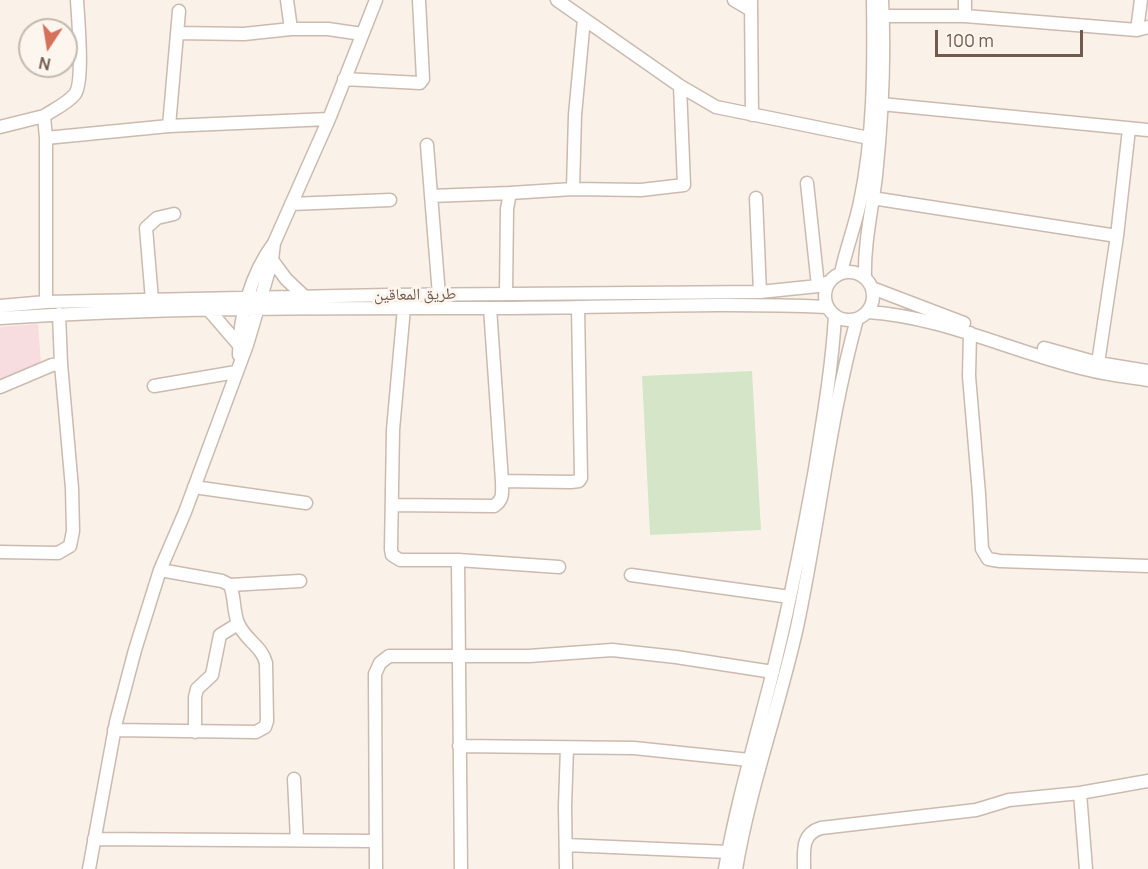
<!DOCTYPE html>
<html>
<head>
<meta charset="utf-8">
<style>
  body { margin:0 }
  #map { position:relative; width:1148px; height:869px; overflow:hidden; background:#faf2e8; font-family:Manrope,sans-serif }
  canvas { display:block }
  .north { position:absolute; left:18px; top:18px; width:60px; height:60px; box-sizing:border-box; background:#fdf6ee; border:2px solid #c5b8ae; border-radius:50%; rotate:192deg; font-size:16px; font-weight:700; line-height:24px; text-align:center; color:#715a4f }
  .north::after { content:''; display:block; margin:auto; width:21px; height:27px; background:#d6715b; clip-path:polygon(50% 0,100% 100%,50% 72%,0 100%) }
  .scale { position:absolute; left:935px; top:30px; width:148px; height:27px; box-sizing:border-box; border:3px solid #715a4f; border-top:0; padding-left:8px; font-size:18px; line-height:21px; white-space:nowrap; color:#715a4f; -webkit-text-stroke:4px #fdf6ee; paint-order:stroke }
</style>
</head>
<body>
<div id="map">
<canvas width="1148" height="869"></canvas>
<div class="north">N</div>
<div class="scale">100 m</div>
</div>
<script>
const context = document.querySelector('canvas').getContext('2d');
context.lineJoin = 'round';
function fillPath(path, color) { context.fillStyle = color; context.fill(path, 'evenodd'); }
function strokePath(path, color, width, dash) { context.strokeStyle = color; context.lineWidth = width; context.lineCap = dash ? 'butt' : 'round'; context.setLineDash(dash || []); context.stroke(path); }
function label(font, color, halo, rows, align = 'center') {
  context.font = font + ' Manrope,"Noto Naskh Arabic",sans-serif'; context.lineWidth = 6; context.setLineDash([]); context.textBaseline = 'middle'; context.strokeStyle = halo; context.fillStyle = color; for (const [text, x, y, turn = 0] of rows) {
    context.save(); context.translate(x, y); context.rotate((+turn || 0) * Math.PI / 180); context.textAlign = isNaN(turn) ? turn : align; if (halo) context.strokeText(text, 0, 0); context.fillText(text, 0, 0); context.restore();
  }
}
const medical = new Path2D(`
  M38 324 41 364 0 386V327Z`);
const green = new Path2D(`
  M752 371 761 530 650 535 642 376Z`);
const minor = new Path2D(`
  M287 0 291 29H328L362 34
  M557 0 680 86 716 107 869 138
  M734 0 751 10
  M751 0 752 115
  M883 16H965L1137 30 1148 27
  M965 16V0
  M1137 30 1141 0
  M177 33 244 34 291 29
  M344 79 420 83 423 79 419 0
  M881 104 1148 130
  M44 116C53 110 68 103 75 94 84 82 78 18 77 0
  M169 126 179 11
  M0 127 44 116 46 138V302
  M46 138 169 126 329 119
  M427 145 439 295
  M807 183 818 286
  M573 189 575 115 584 19
  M431 196 510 193
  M756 198 760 292
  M872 198 1117 236
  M291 204 390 200
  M272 260 286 279 305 297
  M825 296a24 24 0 1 1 48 0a24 24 0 1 1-48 0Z
  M841 273C846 249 855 226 860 202 874 136 874 67 873 0
  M865 277C864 243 872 210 876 176 882 118 885 58 882 0
  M872 288 964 323
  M506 294 507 209 510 193 573 189 641 190 684 185 680 86
  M152 300 146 228 157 218 174 214
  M0 306 46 302 389 295 760 292 818 286 829 282
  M404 308 393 430 391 549 392 555 400 560H458L461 869
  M208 309 239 345
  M868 312C945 317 1014 353 1089 370 1108 375 1129 377 1148 380
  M0 318C163 307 327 308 491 308 603 308 715 302 827 307
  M970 333 969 376 979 494 982 549 988 559 1000 561 1148 566
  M1044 348 1098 363 1148 371
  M239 355C239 316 251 274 274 243L329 119 376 0
  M1098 363 1117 236 1129 129
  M154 386 236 372
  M0 387 52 365 61 364 59 314
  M502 481 571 482 579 481 581 478 578 307
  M194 487 306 503
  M392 505 494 506C504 500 502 492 502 481L490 308
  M0 552 58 553 70 546 73 531 72 488 61 364
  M458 560 559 567
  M631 575 790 597
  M230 585 300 581
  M114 730 256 732 265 727 267 721 266 663C262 646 244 639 238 623 233 611 235 597 230 585L222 581 160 570
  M195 732V697L197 689 212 675 220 635 238 624
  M459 746 634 748 749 760
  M294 779 297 840
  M1080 793 1148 781
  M94 839 376 841
  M566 845 728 852
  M89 869 116 722 135 650 160 570 185 512 247 345 272 260 274 243
  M376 869 375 674 380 663 389 656H529L612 650 676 657 773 672
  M566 869 565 806 567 748
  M725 869C736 806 754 745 770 683 788 613 802 541 815 469 823 419 832 368 835 316
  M736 869C750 786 779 708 797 627 819 524 829 420 857 319
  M804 869C804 851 801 834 821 828L976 810 1009 800 1080 793 1086 869`);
const streetNames = [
  ["طريق المعاقين",415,295,-1]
];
fillPath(medical, '#f7dce0');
fillPath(green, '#d5e6c8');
strokePath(minor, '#cbbaaf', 15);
strokePath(minor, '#fff', 12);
label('16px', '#715a4f', '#fdf6ee', streetNames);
</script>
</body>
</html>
